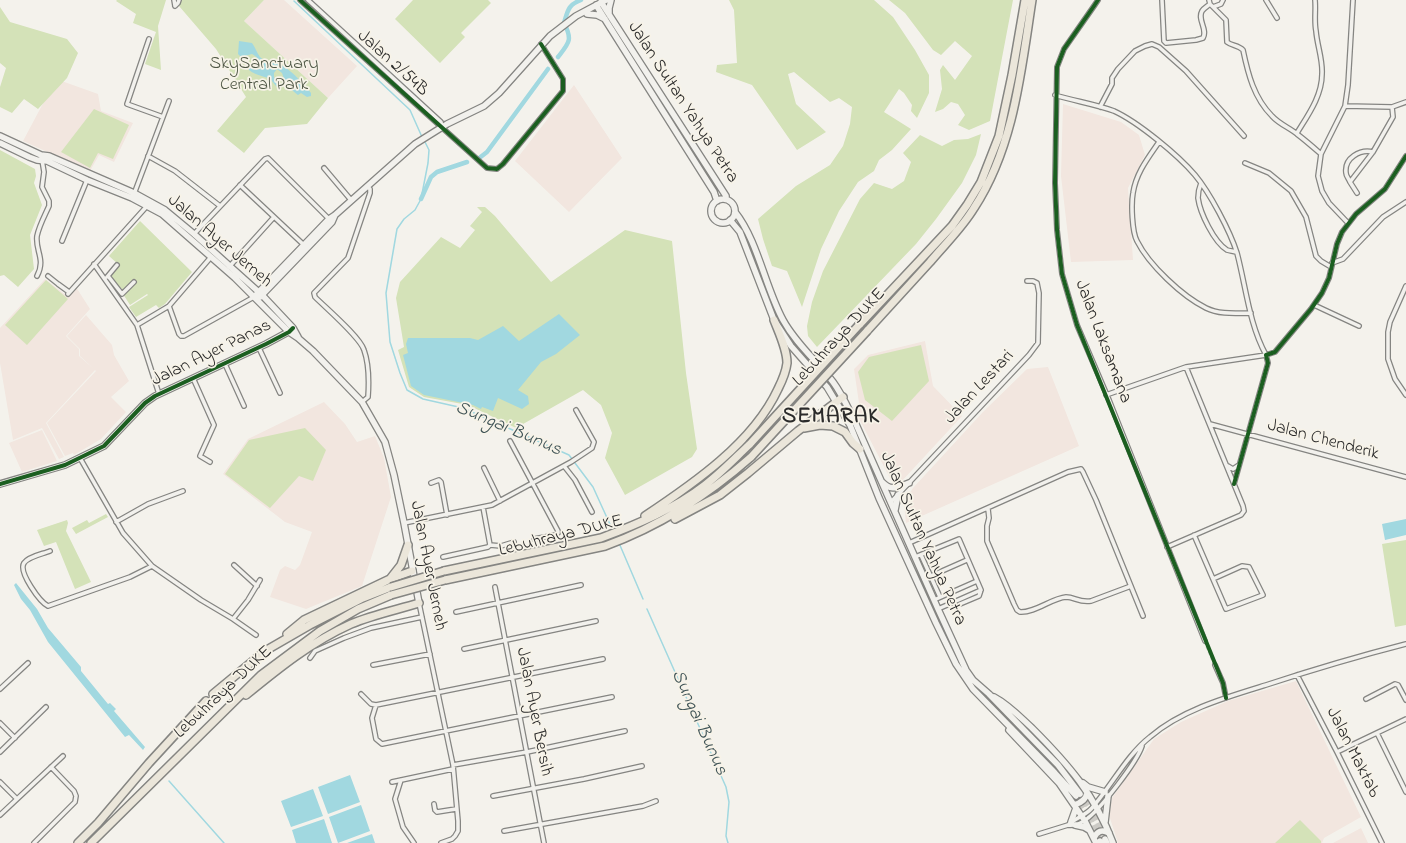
<!DOCTYPE html>
<html>
<head>
<meta charset="utf-8">
<style>
  body { margin:0 }
  canvas { display:block; background:#f4f2ec }
</style>
</head>
<body>
<canvas width="1406" height="843"></canvas>
<script>
const context = document.querySelector('canvas').getContext('2d');
context.lineJoin = 'round';
function fillPath(path, color) { context.fillStyle = color; context.fill(path, 'evenodd'); }
function strokePath(path, color, width, dash) { context.strokeStyle = color; context.lineWidth = width; context.lineCap = dash ? 'butt' : 'round'; context.setLineDash(dash || []); context.stroke(path); }
function label(font, color, halo, rows, align = 'center') {
  context.font = font + ' "Indie Flower",sans-serif'; context.lineWidth = 3.5; context.setLineDash([]); context.textBaseline = 'middle'; context.strokeStyle = halo; context.fillStyle = color; for (const [text, x, y, turn = 0] of rows) {
    context.save(); context.translate(x, y); context.rotate((+turn || 0) * Math.PI / 180); context.textAlign = isNaN(turn) ? turn : align; if (halo) context.strokeText(text, 0, 0); context.fillText(text, 0, 0); context.restore();
  }
}
const built = new Path2D(`
  M264 0H284L357 66 328 98 244 21Z
  M56 79 98 94 101 111 133 123 114 162 99 155 90 171 23 141Z
  M574 85 622 158 569 212 515 161Z
  M1063 104 1121 122 1139 135 1145 155 1128 188 1133 260 1071 262 1061 176Z
  M45 279 67 296 76 287 90 309 66 336 79 349V356L95 370 46 423 64 457 59 459 42 428 13 440 0 363V328Z
  M86 315 112 345 114 355 129 381 111 397 126 412 101 439 74 455 73 453 65 456 47 423 96 371 80 356V349L67 336Z
  M925 341 933 386 962 416 901 482 891 480 853 407 859 403 854 369 868 355Z
  M1048 367 1079 446 906 523 904 502 913 488 983 412 1027 369Z
  M324 402 345 424 357 442 375 436 384 458 391 497 362 586 306 609 270 597 280 570 285 566 295 570 300 565 312 532 285 522 223 474 248 439Z
  M42 430 57 461 22 472 9 443Z
  M1296 681 1361 817 1324 838 1322 843H1118L1109 815 1112 798 1154 739 1181 722 1228 701Z
  M1361 828 1368 843H1333Z`);
const green = new Path2D(`
  M117 0H166L158 26 161 70 145 64 156 32 133 23 136 14 116 1Z
  M181 0H264L244 21 328 98 307 124 265 128 244 153 217 131 246 97 216 49 179 6Z
  M413 0H488L491 3 461 33 465 37 440 63 395 19Z
  M729 0H874L893 17 915 50 929 75V93L917 118 911 111 912 105 904 93 899 89 884 112 911 129 892 150 879 160 874 171 858 182 839 211 821 249 802 307 787 271 772 266 763 239 758 219 796 186 830 165 843 146 850 124 852 107 839 98 830 102 794 72 788 74 796 104 826 132 797 150 752 85 716 72 717 65 737 63 734 10Z
  M889 0H1013L990 121 969 130 958 125 965 115 958 104 951 102 943 109 935 112 942 89 940 70 943 65 955 80 972 56 955 41 941 55 933 50 905 13Z
  M0 7 10 22 67 39 78 53 67 78 38 109 24 99 12 113 0 107V87L6 68 0 63Z
  M94 109 129 125 113 159 98 153 90 168 61 152Z
  M981 134 976 155 962 183 936 219 916 244 817 347 808 336 807 326 812 302 823 271 860 199 874 183 892 189 904 181 911 162 903 153 920 135 942 146 954 140 968 139Z
  M0 150 35 169 36 176 34 183 42 205 30 235 34 269 18 287 4 275 0 276Z
  M477 207H485L495 216 551 282 625 230 672 241 686 373 697 449 692 457 625 495 605 458 612 433 601 405 583 390 516 428 468 405 424 397 409 387 398 350 404 347 396 298 400 282 441 237 460 248 475 230 470 226 482 212Z
  M140 221 192 272 165 304 159 308 156 305 136 317 129 307 148 295 147 294 130 305 123 294 135 281 134 280 123 290 109 276 119 265 109 256Z
  M46 280 68 299 27 345 5 325Z
  M921 345 929 381 892 421 865 400 858 372 869 357Z
  M305 428 326 450 313 481 299 476 270 508 225 474 249 440Z
  M106 514 108 517 76 534 72 528 87 520 89 523Z
  M67 520 68 523 66 531 91 582 75 589 56 542 44 546 37 530Z
  M1406 540V625L1395 627 1382 544Z
  M1300 820 1321 841V843H1275Z`);
const water = new Path2D(`
  M239 41 252 43C255 47 257 53 260 57 266 63 273 62 281 65 289 68 306 86 311 93V96L307 97 301 93 298 95C290 89 285 83 282 73L277 69 274 73V77L277 81 280 90C276 87 274 83 271 80 266 76 256 76 249 70V68H254L258 65C260 59 257 57 252 54L241 57 238 54Z
  M559 314 580 335 556 354 541 362 518 390 528 396 529 404 522 409 498 398 493 411 482 407 481 409 473 405 424 395 411 386 403 355 408 353 406 344 408 338H470L478 340 503 326 519 341Z
  M1406 519V535L1385 540 1382 524Z
  M16 583 37 609 48 628 81 667V671L108 704 110 703 116 709 114 711 145 747 143 750 129 735 125 737 48 642 30 610 21 599 14 585Z
  M350 775 360 802 328 814 318 787Z
  M313 789 323 816 291 827 281 801Z
  M361 805 370 831 338 843 329 817Z
  M324 819 332 843H296L292 830Z
  M372 834 375 843H347Z`);
const stream = new Path2D(`
  M294 1 410 110 422 137
  M424 140 429 150 428 163 421 199 415 210 404 219 397 229 386 293 390 342 400 373 407 390 423 399 463 408 569 455 593 487 613 531
  M619 543 643 599
  M647 609 726 787 729 802 726 836 728 843
  M169 781 224 843`);
const canal = new Path2D(`
  M558 57C569 43 573 40 564 23 568 10 568 5 581 0
  M478 159 487 152 548 69
  M421 199 431 177 437 172 467 162`);
const streetTunnel = new Path2D(`
  M1205 641 1215 665`);
const secondaryTunnel = new Path2D(`
  M1080 794 1094 814 1105 839
  M1076 796 1090 818 1100 841`);
const street = new Path2D(`
  M174 0 175 6
  M300 0 487 168 497 169 503 164 563 91V79L541 44
  M308 0 441 122 442 127
  M1098 0 1094 6 1064 49 1057 67 1055 183 1057 230 1062 274 1077 325 1109 400 1205 641
  M1162 0 1164 41 1166 43 1196 40 1203 38C1208 29 1197 20 1202 11 1204 8 1208 6 1210 4
  M1209 0 1210 4 1226 20 1227 42C1232 46 1238 45 1243 50 1248 74 1254 98 1272 116 1279 124 1290 128 1297 134 1305 140 1313 147 1321 154
  M1266 0 1277 18
  M175 6 178 3 179 0
  M1213 7 1221 4 1223 0
  M149 39 127 104 163 117
  M1055 95C1074 101 1095 104 1114 111 1138 122 1178 155 1195 175 1210 193 1230 231 1237 253 1246 287 1249 324 1266 355L1186 367 1106 395
  M1345 106 1392 107 1406 102
  M1100 107 1112 84V78L1118 69 1135 51 1145 46 1152 44 1159 47 1186 71 1244 136
  M1297 133C1308 115 1322 96 1322 74 1323 60 1317 45 1316 31 1314 21 1316 10 1315 0
  M1159 142C1148 158 1136 173 1133 193 1131 204 1132 232 1137 241 1149 265 1182 296 1206 308 1220 315 1237 313 1251 313
  M148 156 175 171 220 206
  M1245 163 1269 173 1291 191 1306 217 1316 256 1321 261 1331 267
  M324 168 351 200
  M1350 182C1349 179 1346 176 1346 173 1344 158 1360 149 1373 152
  M1201 183C1199 188 1198 193 1198 198 1200 213 1214 242 1227 250 1230 251 1233 251 1236 252
  M240 185 305 246
  M1357 193 1350 182 1373 152 1393 117 1392 107
  M134 194 169 101
  M1348 223 1329 203 1322 191 1318 176 1321 154 1345 106 1348 85 1353 0
  M194 234 265 159 268 158 329 219
  M62 241 87 180
  M1332 263 1343 259 1383 217 1406 202
  M94 264 137 325 159 394
  M229 267 274 217
  M37 276C46 259 35 251 37 236 39 226 45 215 49 206V201L42 187 44 172 42 160
  M48 276 58 284 69 292
  M108 276 122 294 134 282
  M107 277 117 265
  M1406 286 1390 322 1388 332V359L1395 379 1406 395
  M68 294 147 206
  M1314 305 1359 326
  M169 306 179 334 181 336H184L254 297
  M137 325 169 306 211 257
  M259 348 280 393
  M225 364 244 406
  M193 378 214 425 200 456 210 462
  M362 402 368 397C369 383 369 364 364 350 360 337 327 309 315 297L314 293 348 258 370 193V189L367 186
  M1210 424 1406 477
  M510 441 558 531V533L556 535 534 539
  M80 458 123 533 152 566 201 600 233 619 256 635
  M564 466 575 480 592 512
  M1228 466 1233 469 1239 465
  M484 468 500 501
  M431 483 439 480 441 482 447 515
  M1234 484 1268 363 1266 355 1275 352 1311 309 1322 293 1329 278 1337 244 1342 232 1356 214 1385 189 1406 156
  M891 502 1029 355 1038 343 1039 293 1037 283 1033 281H1027
  M483 507 490 545
  M988 509 989 518 987 526V541L1014 604 1017 610 1020 612C1035 613 1052 598 1066 597 1075 597 1079 603 1091 601L1131 586
  M116 522 148 504 183 491
  M404 523 492 505 571 462 592 448 594 442 576 410
  M1194 535 1226 609 1263 595 1249 567 1242 566 1213 579
  M909 543 1068 472 1081 469 1083 472 1096 500 1143 616
  M1167 547 1241 515 1244 511 1243 506 1186 367
  M50 551C43 554 29 556 24 563 18 572 40 602 48 606L130 577 152 566
  M921 555 940 597
  M443 557 488 547 490 545 501 546 514 542
  M915 557 959 539 981 590 979 596 960 604
  M234 565 257 586
  M924 579 967 560
  M495 587 544 843
  M934 600 977 581
  M419 603 453 765 458 821V831L455 836 452 839 441 843
  M938 609 981 590
  M456 612 581 585
  M233 619 248 600 260 580
  M464 649 596 621
  M310 658 315 651 344 638 371 628 422 617
  M373 665 430 654
  M1215 665 1223 683 1226 698
  M1297 675 1337 752 1382 843
  M0 689 28 663
  M361 694 371 704 376 705 372 718 376 739 382 744 612 697
  M1366 699 1395 684 1398 685 1406 700
  M376 705 603 659
  M0 723 15 738
  M1377 733 1406 792
  M0 752 46 707
  M1337 752 1406 719
  M453 765 527 752 625 731
  M401 780 395 799 403 827 414 843
  M0 782 17 799
  M392 782 453 769
  M493 796 584 779 642 766
  M434 804 435 810 437 812 456 809
  M0 815 63 756
  M1068 825C1075 818 1085 816 1092 808 1112 785 1127 755 1150 737 1181 710 1227 697 1266 685 1312 670 1359 656 1406 644
  M504 831 643 806 656 801
  M1039 834 1068 825C1075 826 1082 823 1088 818 1101 808 1137 762 1142 746
  M34 843 75 802 76 796 74 791 51 767`);
const secondary = new Path2D(`
  M601 2 726 196V199
  M596 5 714 192 717 201
  M609 13V8L611 0
  M587 14 597 15 605 19
  M0 136 41 155 49 156 134 193 165 210 194 234 262 295 293 328 298 337
  M0 143 29 157 37 160 47 161 87 180 132 198 162 214 235 278 289 332 298 338 313 351 362 402 385 442 394 475 404 523 419 603
  M711 211a12 12 0 1 1 24 0a12 12 0 1 1-24 0Z
  M735 212C758 241 765 287 783 320 796 344 817 361 833 382 842 394 848 408 855 422L938 609 966 670 973 680 989 694 1058 765 1080 794
  M730 220 740 232 774 320 791 346 827 387 850 425 879 498 936 623 956 664 973 689 1055 773 1076 796
  M254 297 329 219 335 215 415 144 447 124 484 106 499 93 550 36 576 16 606 0
  M260 297 332 222 335 215
  M882 482C892 492 897 487 909 483
  M0 484 65 465 104 446 145 403 155 396 266 344 290 331
  M895 510 898 495
  M994 697C1009 705 1020 717 1032 728 1068 764 1095 795 1113 843
  M1009 730 1059 783 1085 821 1096 843
  M1083 783 1088 787 1105 792
  M1074 805C1081 803 1086 800 1087 793
  M1071 822 1076 808
  M1105 822 1108 796
  M1075 825 1084 827 1089 830
  M1094 838C1097 831 1102 829 1109 833
  M1105 839 1107 843
  M1100 841 1101 843`);
const highway = new Path2D(`
  M859 325 952 226 967 205 981 182 999 136 1012 75 1025 0
  M867 331C888 308 909 285 930 262 945 244 962 228 974 208 1014 147 1021 71 1032 0
  M804 428 820 425 833 426 845 432 853 443 860 449
  M645 516C693 484 753 443 778 389 782 381 786 372 787 363 787 349 779 333 774 320
  M675 519 720 495 748 473 798 431 843 397
  M444 571 601 538C638 524 674 509 705 485 721 473 735 458 750 444
  M390 579 401 565 408 545
  M445 580 605 546C660 526 707 496 751 457
  M287 634 304 620 390 579 412 571
  M213 694 265 651 310 625 363 598 391 587
  M246 695C279 668 311 642 351 624 372 615 396 610 419 603
  M78 843 98 823 149 763 206 701
  M91 843 261 675 320 631 358 609 391 595`);
const highwayBridge = new Path2D(`
  M750 444 859 325
  M751 457 867 331
  M391 587 444 571
  M391 595 445 580`);
const cycleway = new Path2D(`
  M300 0 487 168 497 169 503 164 563 91V79L541 44
  M1098 0 1094 6 1064 49 1057 67 1055 183 1057 230 1062 274 1077 325 1223 683 1226 698
  M0 484 65 465 104 446 145 403 155 396 266 344 289 332 293 328
  M1234 484 1268 363 1266 355 1275 352 1311 309 1322 293 1329 278 1337 244 1342 232 1356 214 1385 189 1406 156`);
const streetNames = [
  ["Jalan 2/54B",392,64,42],
  ["Jalan Sultan Yahya Petra",682,103,57],
  ["Jalan Ayer Jerneh",219,242,41],
  ["Lebuhraya DUKE",840,338,-47],
  ["Jalan Laksamana",1102,342,69],
  ["Jalan Ayer Panas",212,354,-26],
  ["Jalan Lestari",980,388,-47],
  ["Jalan Chenderik",1323,441,15],
  ["Lebuhraya DUKE",561,537,-14],
  ["Jalan Sultan Yahya Petra",922,539,66],
  ["Jalan Ayer Jerneh",427,566,79],
  ["Lebuhraya DUKE",224,693,-43],
  ["Jalan Ayer Bersih",533,712,79],
  ["Jalan Maktab",1352,753,63]
];
const parkNames = [
  ["SkySanctuary",264,65],
  ["Central Park",264,86]
];
const waterNames = [
  ["Sungai Bunus",508,430,23],
  ["Sungai Bunus",698,723,66]
];
const districtNames = [
  ["SEMARAK",831,418]
];
fillPath(built, '#f2e6df');
fillPath(green, '#d4e2b8');
fillPath(water, '#a1d8e0');
strokePath(stream, '#a1d8e0', 1.5);
strokePath(canal, '#a1d8e0', 4.5);
strokePath(streetTunnel, '#cccac5', 3.5, [3.5, 2]);
strokePath(secondaryTunnel, '#cccac5', 5.5, [5.5, 3]);
strokePath(street, '#858582', 6);
strokePath(secondary, '#858582', 8);
strokePath(highway, '#858582', 10);
strokePath(street, '#f2f1ed', 3.5);
strokePath(secondary, '#f2f1ed', 5.5);
strokePath(highway, '#ebe6da', 7);
strokePath(highwayBridge, '#858582', 10, []);
strokePath(highwayBridge, '#ebe6da', 7);
strokePath(cycleway, '#1b5e20', 4);
label('18px', '#2b2b2b', '#f7f3e8', streetNames);
label('18px', '#4e5644', '#f7f3e8', parkNames);
label('italic 19px', '#405457', '#f7f3e8', waterNames);
context.letterSpacing = '1px';
label('bold 22px', '#2b2b2b', '#f7f3e8', districtNames);
context.letterSpacing = '0px';
</script>
</body>
</html>
